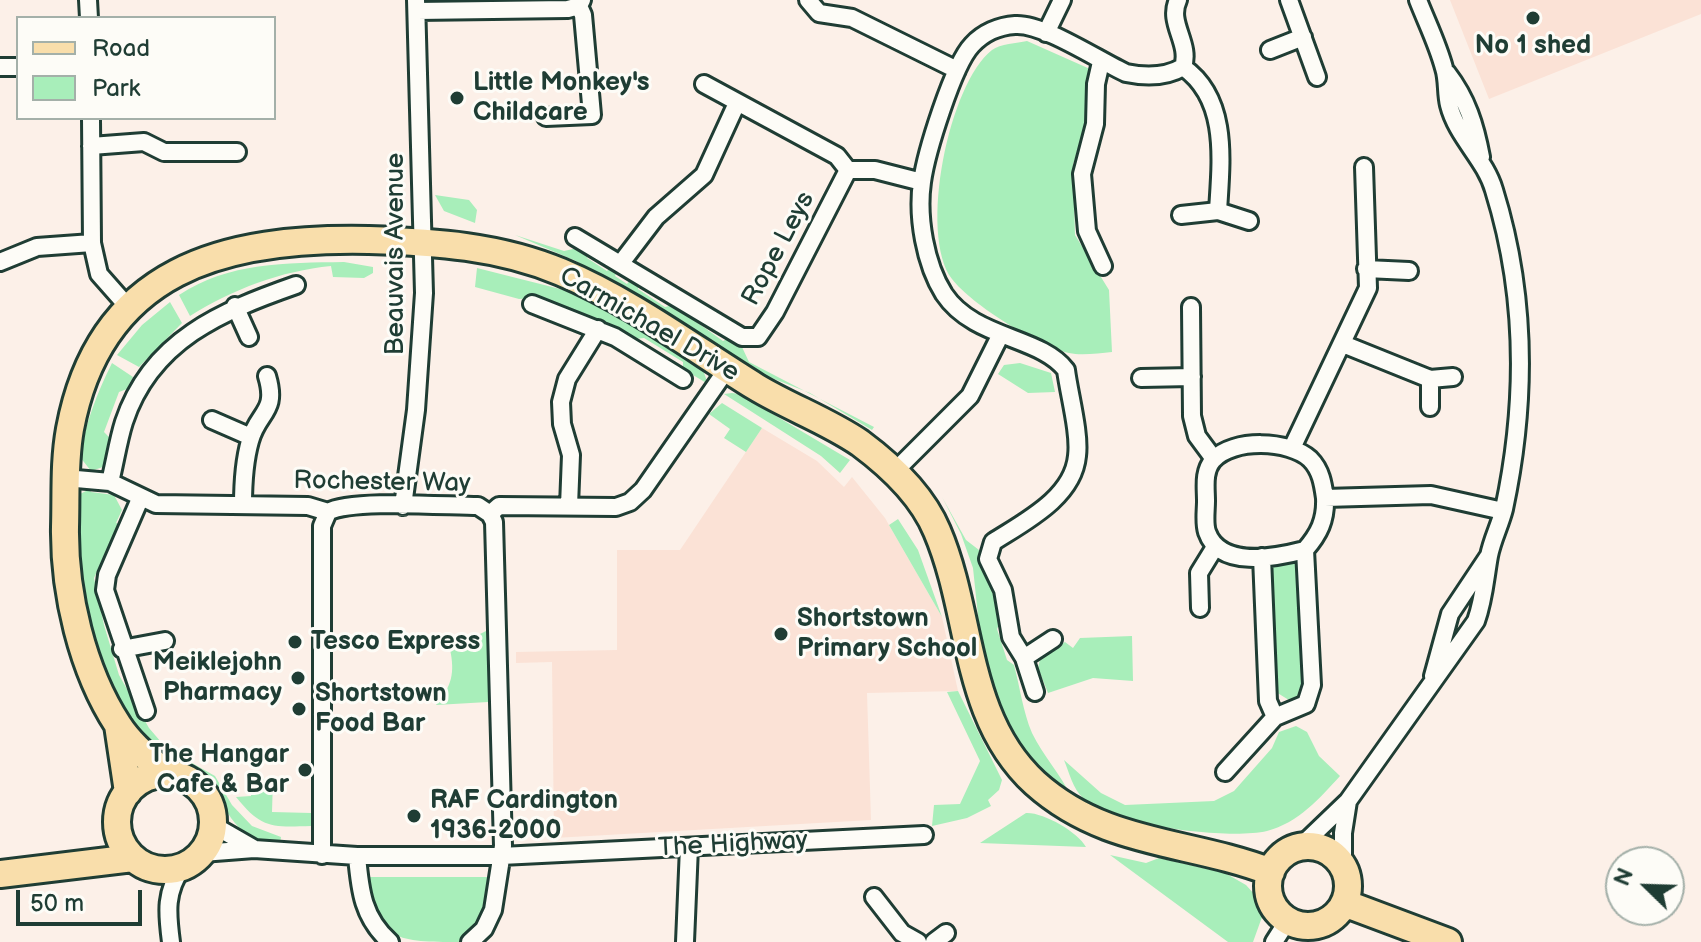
<!DOCTYPE html>
<html>
<head>
<meta charset="utf-8">
<style>
  body { margin:0 }
  #map { position:relative; width:1701px; height:942px; overflow:hidden; background:#fcf0e8; font-family:"Balsamiq Sans",sans-serif }
  canvas { display:block }
  .legend { position:absolute; left:16px; top:16px; width:260px; height:104px; box-sizing:border-box; background:#fdfcf7; border:2px solid #a4b0a9; margin:0; padding:10px 14px; list-style:none; font-size:24px; color:#1f3d34 }
  .legend li { display:flex; align-items:center; gap:16px; height:40px }
  .legend b { width:40px; border:2px solid #a4b0a9 }
  .north { position:absolute; left:1605px; top:846px; width:80px; height:80px; box-sizing:border-box; background:#fdfcf7; border:2px solid #a4b0a9; border-radius:50%; rotate:293deg; font-size:22px; font-weight:700; line-height:32px; text-align:center; color:#1f3d34 }
  .north::after { content:''; display:block; margin:auto; width:28px; height:36px; background:#1f3d34; clip-path:polygon(50% 0,100% 100%,50% 72%,0 100%) }
  .scale { position:absolute; left:16px; top:890px; width:126px; height:36px; box-sizing:border-box; border:4px solid #1f3d34; border-top:0; padding-left:10px; font-size:24px; line-height:28px; white-space:nowrap; color:#1f3d34; -webkit-text-stroke:6px #fdfcf7; paint-order:stroke }
</style>
</head>
<body>
<div id="map">
<canvas width="1701" height="942"></canvas>
<ul class="legend">
<li><b style="height:10px;background:#f9deab"></b>Road</li>
<li><b style="height:22px;background:#a8eeba"></b>Park</li>
</ul>
<div class="north">N</div>
<div class="scale">50 m</div>
</div>
<script>
const context = document.querySelector('canvas').getContext('2d');
context.lineJoin = 'round';
function fillPath(path, color) { context.fillStyle = color; context.fill(path, 'evenodd'); }
function strokePath(path, color, width, dash) { context.strokeStyle = color; context.lineWidth = width; context.lineCap = dash ? 'butt' : 'round'; context.setLineDash(dash || []); context.stroke(path); }
function label(font, color, halo, rows, align = 'center') {
  context.font = font + ' "Balsamiq Sans",sans-serif'; context.lineWidth = 6; context.setLineDash([]); context.textBaseline = 'middle'; context.strokeStyle = halo; context.fillStyle = color; for (const [text, x, y, turn = 0] of rows) {
    context.save(); context.translate(x, y); context.rotate((+turn || 0) * Math.PI / 180); context.textAlign = isNaN(turn) ? turn : align; if (halo) context.strokeText(text, 0, 0); context.fillText(text, 0, 0); context.restore();
  }
}
const built = new Path2D(`
  M1450 0H1701V14L1489 99Z
  M762 428 817 461 844 487 852 477 885 518 942 617 958 691 867 693 871 820 554 838 552 662 516 663V652L617 650V550H680Z`);
const green = new Path2D(`
  M1027 41 1090 69 1089 118 1073 164 1075 235 1109 290 1112 352C1099 353 1082 356 1069 353 1037 345 972 305 952 279 918 234 949 83 992 50 1000 44 1017 43 1027 41Z
  M435 195 469 200 477 210 475 223 444 211Z
  M515 235 564 251 582 247 590 251 587 258 607 271 612 266 618 269 615 276 627 284 632 277 638 280V289L665 307 681 303 693 311 695 321 723 341 729 338 742 347 749 362 874 427 872 430 810 393 746 368 576 261Z
  M344 262 373 267V273L364 278 333 277 331 266C281 271 233 289 190 316L179 295C229 262 286 263 344 262Z
  M477 268 568 291 597 304 703 370 708 384 683 369V362L644 338 635 339 554 302 534 298 519 299 475 287Z
  M170 302 182 323 139 367 117 355 142 325Z
  M112 363 133 377 127 389 119 392 104 432 113 441 106 466 91 471 80 457C85 424 97 393 112 363Z
  M1020 363 1051 373 1055 392 1028 393 998 374 1004 365Z
  M732 393 739 394 850 460 840 473 821 456 724 394Z
  M722 403 762 428 746 452 724 438 730 429 709 414Z
  M90 489 91 492 114 495 122 510 116 523 122 525 112 552 105 554 94 578 104 625 119 675 149 728 167 749 215 776 232 805 252 826 281 837 280 845C231 839 233 812 205 782 192 768 171 769 158 755 128 723 81 637 76 593 72 562 77 527 78 495Z
  M942 497 966 540 979 550 997 598 1001 620 997 629 1007 660 1014 665C1020 687 1023 712 1032 733 1043 756 1060 773 1072 798L1052 789 998 717 982 654 973 568 961 534Z
  M898 519 918 550 942 617 889 525Z
  M1291 560 1299 567 1307 687 1301 698 1292 702 1276 692 1268 576 1274 565Z
  M488 630V702L436 705C452 686 455 673 450 649Z
  M1132 636 1133 681 1093 678 1048 693 1038 668 1040 659 1065 642 1073 648 1080 638Z
  M958 691 1002 780 999 790 988 800 991 806 967 818 932 826 934 805 960 804 980 761 947 692Z
  M1296 726 1307 732 1319 756 1340 776C1320 798 1298 823 1267 831 1227 840 1114 826 1083 798 1073 789 1069 772 1064 760L1101 793 1125 805 1214 801 1234 791 1272 748 1279 732Z
  M251 779H273L272 812 311 813V826C271 827 262 829 236 797L251 796Z
  M1026 813C1043 812 1078 832 1086 847L980 843Z
  M1110 855 1146 863 1159 858 1225 873 1246 885 1255 895 1262 917 1253 942H1228Z
  M368 877H496L484 914 459 942C400 942 375 942 368 877Z`);
const street = new Path2D(`
  M88 0 89 18
  M808 0 819 13 852 18 957 70
  M1289 0 1317 77
  M417 11 568 9 579 6 582 0
  M1046 33 1062 0
  M1270 50 1303 37
  M1101 62 1096 84 1095 124 1082 174 1087 231 1103 266
  M0 67H18
  M1183 67C1229 99 1221 161 1218 211
  M1447 73C1467 99 1475 125 1481 157
  M704 84 837 156 848 170H875L922 182
  M546 117 592 115 583 15 579 6
  M91 118 92 243 99 274 129 308
  M91 146 144 142 164 152H237
  M1181 215 1218 211 1249 221
  M575 237 742 337H758L775 312 848 170
  M0 262 37 247 92 243
  M621 263 656 217 704 175 737 103
  M1366 269 1409 271
  M532 304 615 337 683 379
  M235 306 249 337
  M1191 307 1192 416 1197 436 1214 459
  M1343 344 1430 379 1453 377
  M1141 378 1192 377
  M1430 407V379
  M212 420 251 437
  M1292 448 1368 288 1364 167
  M894 472 970 396 1000 336
  M65 478 110 482 156 504 308 506 328 512C351 499 446 506 478 506L490 514 499 506 616 507 630 502 643 490 727 369
  M110 482C115 462 118 441 124 422 151 340 222 311 296 285
  M140 499 107 575 105 590 146 711
  M243 505C243 483 244 462 250 441 258 411 278 413 267 376
  M403 506 416 410 424 293 416 0
  M569 506 571 455 562 424 561 402 567 379 598 329
  M1305 550C1274 558 1220 569 1207 532 1204 523 1206 511 1206 501 1206 487 1203 472 1213 460 1233 438 1289 440 1310 459 1321 470 1323 484 1325 498L1431 495 1503 511
  M1262 557 1268 701 1275 717
  M1200 608 1199 573 1215 547
  M122 649 165 641
  M1024 658 1053 639
  M1433 676 1450 614 1488 557
  M1035 692 1024 658 1011 637 1003 590 988 559 993 542C1024 522 1073 498 1077 456 1080 433 1069 394 1066 370 1040 336 974 339 944 294 925 264 917 217 922 182 926 153 953 65 972 45 983 33 999 26 1015 25 1043 23 1098 60 1126 73 1145 77 1166 77 1183 67 1191 43 1167 23 1178 0
  M1225 772 1275 717 1306 704 1312 685 1305 550C1319 534 1326 520 1325 498
  M213 825 253 848
  M1299 848 1348 801 1476 621C1484 599 1485 578 1489 556 1492 540 1500 525 1504 509 1527 401 1527 296 1494 190 1485 159 1457 137 1449 105 1446 93 1448 80 1444 68 1438 45 1427 23 1418 0
  M202 853 254 849 357 856H501L924 835
  M322 855V526L328 512
  M357 856C360 891 363 918 390 942
  M1343 866V833L1348 801
  M874 897 902 933 918 942
  M171 942C167 912 165 892 183 866
  M470 942 484 929 493 910 503 846 494 522 490 514
  M685 942 689 847
  M934 942 946 933
  M1274 942 1288 920`);
const primary = new Path2D(`
  M118 725 128 792
  M166 774C149 759 130 744 118 725 82 670 64 592 65 527 66 494 64 462 70 429 100 268 225 237 369 240 435 242 499 246 561 272 630 301 693 348 756 387 789 407 828 421 860 443 891 466 922 495 937 531 973 615 963 717 1035 783 1105 846 1188 840 1271 872
  M117 822a48 48 0 1 1 96 0a48 48 0 1 1-96 0Z
  M1268 886a40 40 0 1 1 80 0a40 40 0 1 1-80 0Z
  M0 874 133 858
  M1344 903 1448 942`);
const markers = [
  [1533,18,8,"#1f3d34"],
  [457,98,8,"#1f3d34"],
  [781,634,8,"#1f3d34"],
  [295,642,8,"#1f3d34"],
  [298,678,8,"#1f3d34"],
  [299,709,8,"#1f3d34"],
  [305,770,8,"#1f3d34"],
  [414,816,8,"#1f3d34"]
];
const poiNames = [
  ["No 1 shed",1533,46,"center"],
  ["Little Monkey's",473,83],
  ["Childcare",473,113],
  ["Shortstown",797,619],
  ["Primary School",797,649],
  ["Tesco Express",311,642],
  ["Meiklejohn",282,663,"right"],
  ["Pharmacy",282,693,"right"],
  ["Shortstown",315,694],
  ["Food Bar",315,724],
  ["The Hangar",289,755,"right"],
  ["Cafe & Bar",289,785,"right"],
  ["RAF Cardington",430,801],
  ["1936-2000",430,831]
];
const streetNames = [
  ["Rope Leys",779,249,-62],
  ["Beauvais Avenue",396,254,-90],
  ["Carmichael Drive",649,325,30],
  ["Rochester Way",382,483,1],
  ["The Highway",733,845,-3]
];
fillPath(built, '#fbe2d6');
fillPath(green, '#a8eeba');
strokePath(street, '#1f3d34', 22);
strokePath(primary, '#1f3d34', 32);
strokePath(street, '#fdfcf7', 16);
strokePath(primary, '#f9deab', 26);
for (const [x, y, r, color] of markers) { const dot = new Path2D(); dot.arc(x, y, r, 0, 2 * Math.PI); context.fillStyle = color; context.fill(dot); strokePath(dot, '#fdfcf7', 3); }
label('bold 26px', '#1f3d34', '#fdfcf7', poiNames, 'left');
label('26px', '#1f3d34', '#fdfcf7', streetNames);
</script>
</body>
</html>
